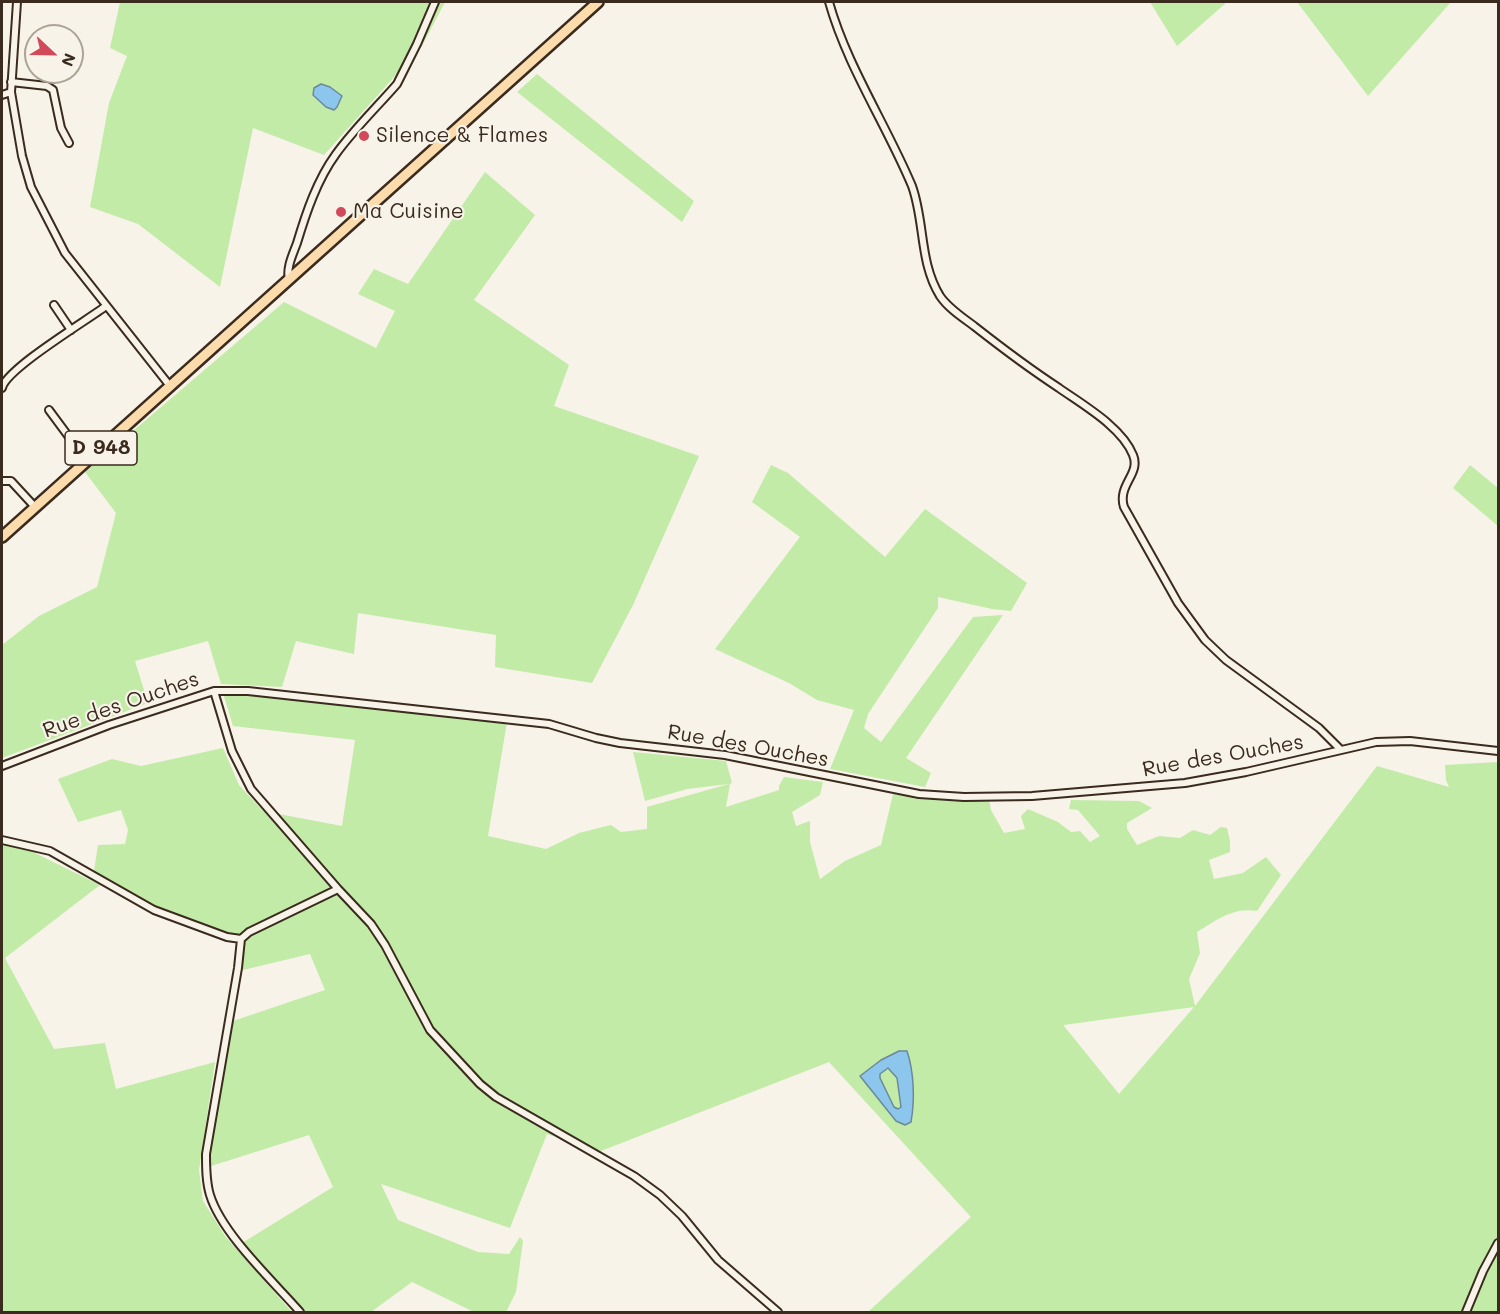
<!DOCTYPE html>
<html>
<head>
<meta charset="utf-8">
<style>
  body { margin:0 }
  #map { position:relative; width:1500px; height:1314px; overflow:hidden; background:#f7f3e8; font-family:Mali,sans-serif }
  canvas { display:block }
  .frame { position:absolute; inset:0; border:3px solid #3b2a1e; pointer-events:none }
  .north { position:absolute; left:24px; top:24px; width:60px; height:60px; box-sizing:border-box; background:#f7f3e8; border:2px solid #aca397; border-radius:50%; rotate:112deg; font-size:16px; font-weight:700; line-height:24px; text-align:center; color:#3b2a1e }
  .north::after { content:''; display:block; margin:auto; width:21px; height:27px; background:#d1495b; clip-path:polygon(50% 0,100% 100%,50% 72%,0 100%) }
</style>
</head>
<body>
<div id="map">
<canvas width="1500" height="1314"></canvas>
<div class="frame"></div>
<div class="north">N</div>
</div>
<script>
const context = document.querySelector('canvas').getContext('2d');
context.lineJoin = 'round';
function fillPath(path, color) { context.fillStyle = color; context.fill(path, 'evenodd'); }
function strokePath(path, color, width, dash) { context.strokeStyle = color; context.lineWidth = width; context.lineCap = dash ? 'butt' : 'round'; context.setLineDash(dash || []); context.stroke(path); }
function label(font, color, halo, rows, align = 'center') {
  context.font = font + ' Mali,sans-serif'; context.lineWidth = 4.5; context.setLineDash([]); context.textBaseline = 'middle'; context.strokeStyle = halo; context.fillStyle = color; for (const [text, x, y, turn = 0] of rows) {
    context.save(); context.translate(x, y); context.rotate((+turn || 0) * Math.PI / 180); context.textAlign = isNaN(turn) ? turn : align; if (halo) context.strokeText(text, 0, 0); context.fillText(text, 0, 0); context.restore();
  }
}
const green = new Path2D(`
  M120 2H445L422 46 324 155 253 128 220 287 138 224 90 207 109 103 127 56 110 48Z
  M1150 2H1227L1177 46Z
  M1297 2H1451L1368 96Z
  M537 74 694 201 682 222 517 92Z
  M485 172 535 215 474 300 569 365 554 406 699 456 633 605 592 683 495 667 496 635 358 613 354 654 296 641 282 687 221 684 208 641 135 661 148 703 2 758V645L39 616 97 587 116 513 85 472 284 302 376 348 395 311 358 294 374 269 408 284Z
  M771 465 788 473 885 557 925 509 1027 583 1011 611 992 609 938 597V608L868 714 864 728 881 742 973 617 1003 615 906 758 931 773 925 787 830 769 854 710 817 700 789 683 715 649 800 537 752 502Z
  M1470 465 1498 488V526L1453 488Z
  M223 693 507 722 488 836 546 849 579 833 611 825 621 832 647 829V807L729 784 687 789 645 801 633 752 726 761 732 783 730 784 726 807 779 790V786L784 777 823 782 820 795 792 812 796 826 810 821V842L820 879 845 861 881 845 893 794 923 798 989 800 991 810 1004 833 1025 829 1021 816 1028 809 1058 822 1071 832 1080 831 1090 842 1100 836 1078 810 1069 809 1071 800 1139 801 1152 808 1127 823V829L1137 845 1159 836 1180 838 1193 830 1210 835 1221 827 1227 828 1230 841V852L1209 860 1214 879 1243 873 1266 857 1281 875 1257 911C1233 907 1217 920 1197 932L1200 953 1189 979 1195 1006 1377 766 1449 787 1446 780 1445 765 1498 762V1312H868L971 1217 829 1062 601 1151 547 1134 510 1228 381 1184 398 1220 478 1252 509 1254 520 1237 523 1241 516 1292 506 1312H474L412 1282 371 1312H306L242 1243 333 1187 309 1135 208 1167 233 1021 325 990 310 954 243 970 236 938 159 910 94 871 98 845 125 844 128 830 121 810 78 822 58 779 112 759 141 766 223 748 239 785 263 811 342 826 355 740 233 726ZM1194 1007 1119 1094 1064 1026V1025Z
  M2 844 33 852 100 885 5 958 54 1049 105 1043 116 1089 215 1062 199 1170 203 1201 225 1236 292 1312H2Z`);
const water = new Path2D(`
  M321 84 330 87 342 96 337 107 334 110 326 107 313 95 314 88Z
  M899 1051H907C914 1072 915 1099 911 1122L905 1125 896 1121 860 1076 881 1060ZM888 1068 897 1078 901 1107 898 1109 894 1107 880 1078V1074Z`);
const street = new Path2D(`
  M17 2 11 92 22 156 31 187 65 253 170 386
  M829 2C847 66 886 124 912 186 925 222 919 262 940 296 948 308 962 317 974 326 1002 348 1030 369 1059 388 1083 405 1122 427 1133 455 1141 474 1117 485 1124 507L1178 603 1205 640 1226 660 1319 728 1340 749
  M11 82 47 86 53 90 61 128 69 143
  M2 95 11 92
  M289 279C286 268 293 254 297 243 306 213 317 180 336 154 354 129 377 107 397 84L417 44 435 2
  M54 305 71 330
  M2 388C6 369 86 321 106 306
  M49 410 86 460
  M2 481H11L35 507
  M214 691 232 751 251 789 338 889 371 924 385 945 430 1030 480 1084 496 1097 634 1176 660 1195 682 1216 718 1260 778 1312
  M2 766 109 725 214 691H248L549 724 596 738 620 743 725 755 919 794 964 797 1032 796 1185 783 1246 772 1376 742 1410 741 1498 751
  M2 840 50 851 154 910 227 937 241 939
  M300 1312C273 1281 222 1234 210 1195 206 1182 206 1168 206 1154L238 968 241 939 249 932 338 889
  M1466 1312 1483 1271 1498 1243`);
const primary = new Path2D(`
  M2 537 598 2`);
const markers = [
  [364,136,6,"#d1495b"],
  [341,212,6,"#d1495b"]
];
const shields = [
  [101,448,72]
];
const shieldNames = [
  ["D 948",101,448]
];
const poiNames = [
  ["Silence & Flames",376,136],
  ["Ma Cuisine",353,212]
];
const streetNames = [
  ["Rue des Ouches",121,705,-19],
  ["Rue des Ouches",748,746,10],
  ["Rue des Ouches",1223,756,-10]
];
fillPath(green, '#c1eba7');
fillPath(water, '#8dc6ec');
strokePath(water, '#6c889a', 1.5);
strokePath(street, '#3b2a1e', 10);
strokePath(primary, '#3b2a1e', 14);
strokePath(street, '#f7f3e8', 6);
strokePath(primary, '#fcdcac', 9);
for (const [x, y, r, color] of markers) { const dot = new Path2D(); dot.arc(x, y, r, 0, 2 * Math.PI); context.fillStyle = color; context.fill(dot); strokePath(dot, '#f7f3e8', 2); }
for (const [x, y, w] of shields) { const box = new Path2D(); box.roundRect(x - w / 2, y - 17, w, 34, 4.5); context.fillStyle = '#f7f3e8'; context.fill(box); strokePath(box, '#3b2a1e', 1.5); }
label('bold 20px', '#3b2a1e', null, shieldNames);
label('21px', '#3b2a1e', '#f7f3e8', poiNames, 'left');
label('21px', '#3b2a1e', '#f7f3e8', streetNames);
</script>
</body>
</html>
